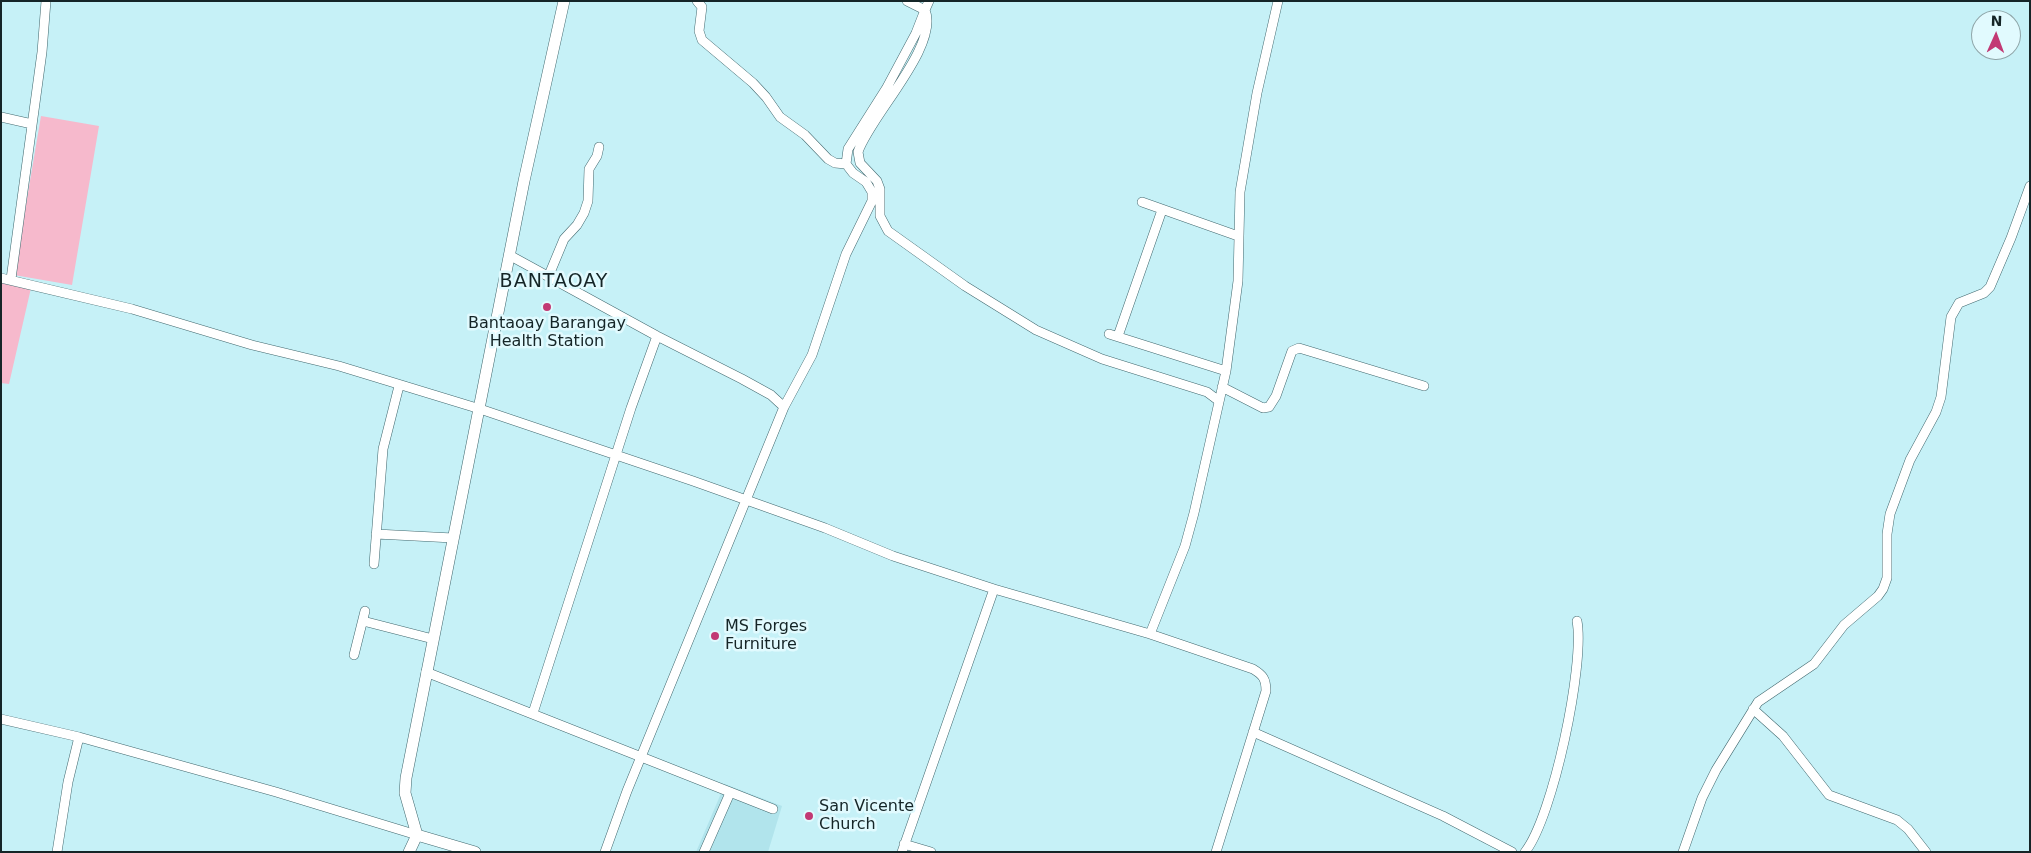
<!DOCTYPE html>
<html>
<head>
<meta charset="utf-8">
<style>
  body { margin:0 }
  #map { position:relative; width:2031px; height:853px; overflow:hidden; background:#c6f1f7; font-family:"DejaVu Sans",sans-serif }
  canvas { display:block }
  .frame { position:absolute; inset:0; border:2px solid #152527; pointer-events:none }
  .north { position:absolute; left:1971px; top:10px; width:50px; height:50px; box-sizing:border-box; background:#e1fafe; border:1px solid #8fa5a8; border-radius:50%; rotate:2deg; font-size:14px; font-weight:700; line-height:20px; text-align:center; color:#152527 }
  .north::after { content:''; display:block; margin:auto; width:18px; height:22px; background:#c23974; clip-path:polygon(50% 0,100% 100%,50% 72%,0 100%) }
</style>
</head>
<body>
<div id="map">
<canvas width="2031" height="853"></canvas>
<div class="frame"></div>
<div class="north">N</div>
</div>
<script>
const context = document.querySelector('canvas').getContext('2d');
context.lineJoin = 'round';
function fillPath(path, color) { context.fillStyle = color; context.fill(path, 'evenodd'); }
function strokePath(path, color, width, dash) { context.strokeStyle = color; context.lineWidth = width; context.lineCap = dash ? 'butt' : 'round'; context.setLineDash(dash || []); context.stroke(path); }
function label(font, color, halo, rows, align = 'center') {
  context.font = font + ' "DejaVu Sans",sans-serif'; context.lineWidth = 5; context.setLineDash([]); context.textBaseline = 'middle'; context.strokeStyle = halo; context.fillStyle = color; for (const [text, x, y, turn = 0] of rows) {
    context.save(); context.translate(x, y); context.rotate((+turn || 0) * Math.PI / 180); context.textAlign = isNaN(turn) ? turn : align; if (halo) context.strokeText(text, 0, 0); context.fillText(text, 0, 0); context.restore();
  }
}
const built = new Path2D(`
  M725 784 782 806 768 852H696Z`);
const green = new Path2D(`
  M41 116 99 126 72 285 14 275Z
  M1 281 31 288 9 384 1 383Z`);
const minor = new Path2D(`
  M697 1 702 7 699 31 702 40 753 83 766 97 780 117 805 135 828 159 835 163 846 164
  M907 1 925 10 929 1
  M925 10C940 46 870 116 858 152L860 163 877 181 880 189V216L888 231 965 286 1036 330 1102 359 1207 392 1219 401
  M1 117 32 124
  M1142 202 1238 236
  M509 255 657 336 742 379 771 395 784 407
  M549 275 564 239 577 225 584 213 588 201 589 169 597 156 599 147
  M1 278 132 309 252 345 339 366 480 409 693 481 825 528 893 556 994 589 1150 634 1253 669C1263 675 1266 679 1266 691L1216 852
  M11 279 42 52 46 1
  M1109 334 1226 371
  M1118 336 1162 210
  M1222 387 1263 408 1269 407 1276 396 1292 351 1299 348 1424 386
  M376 534 453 538
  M374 564 383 449 399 386
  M363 621 433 639
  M1150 634 1185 546 1194 513 1226 371 1238 281 1240 192 1257 93 1278 1
  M354 655 365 611
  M426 672 773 809
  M1753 709 1783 736 1829 795 1897 820 1908 829 1926 852
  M533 713 631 408 657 336
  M1 719 79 737 276 792 417 835
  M1253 732 1443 816 1512 852
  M904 844 931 852
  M57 852 68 782 79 737
  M605 852 627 791 784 407 812 355 846 254 872 201V192L866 182 853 173 846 164 848 149 886 89 916 33 925 10
  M704 852 730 793
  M902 852 994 589
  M1525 852C1553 817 1585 664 1577 621
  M1683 852 1702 798 1716 770 1758 702 1814 664 1844 625 1878 596 1883 589 1887 578V534L1890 514 1910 460 1936 412 1941 397 1951 317 1959 303 1984 293 1990 287 2011 238 2030 186`);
const major = new Path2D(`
  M417 835 475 852
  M409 852 417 835 405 793 406 778 524 181 564 1`);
const markers = [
  [547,307,5,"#c23974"],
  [715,636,5,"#c23974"],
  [809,816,5,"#c23974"]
];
const poiNames = [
  ["Bantaoay Barangay",547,324,"center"],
  ["Health Station",547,342,"center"],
  ["MS Forges",725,627],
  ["Furniture",725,645],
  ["San Vicente",819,807],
  ["Church",819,825]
];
const quarterNames = [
  ["BANTAOAY",554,282]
];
fillPath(built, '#b1e4ec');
fillPath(green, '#f6b9cc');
strokePath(minor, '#42696f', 10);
strokePath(major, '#42696f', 12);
strokePath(minor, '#fff', 9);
strokePath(major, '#fff', 11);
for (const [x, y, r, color] of markers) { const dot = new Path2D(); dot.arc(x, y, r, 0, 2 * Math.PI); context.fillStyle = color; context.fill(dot); strokePath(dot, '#e1fafe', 2); }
label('16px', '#152527', '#e1fafe', poiNames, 'left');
context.letterSpacing = '1px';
label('19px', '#152527', '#e1fafe', quarterNames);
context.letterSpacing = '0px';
</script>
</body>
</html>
